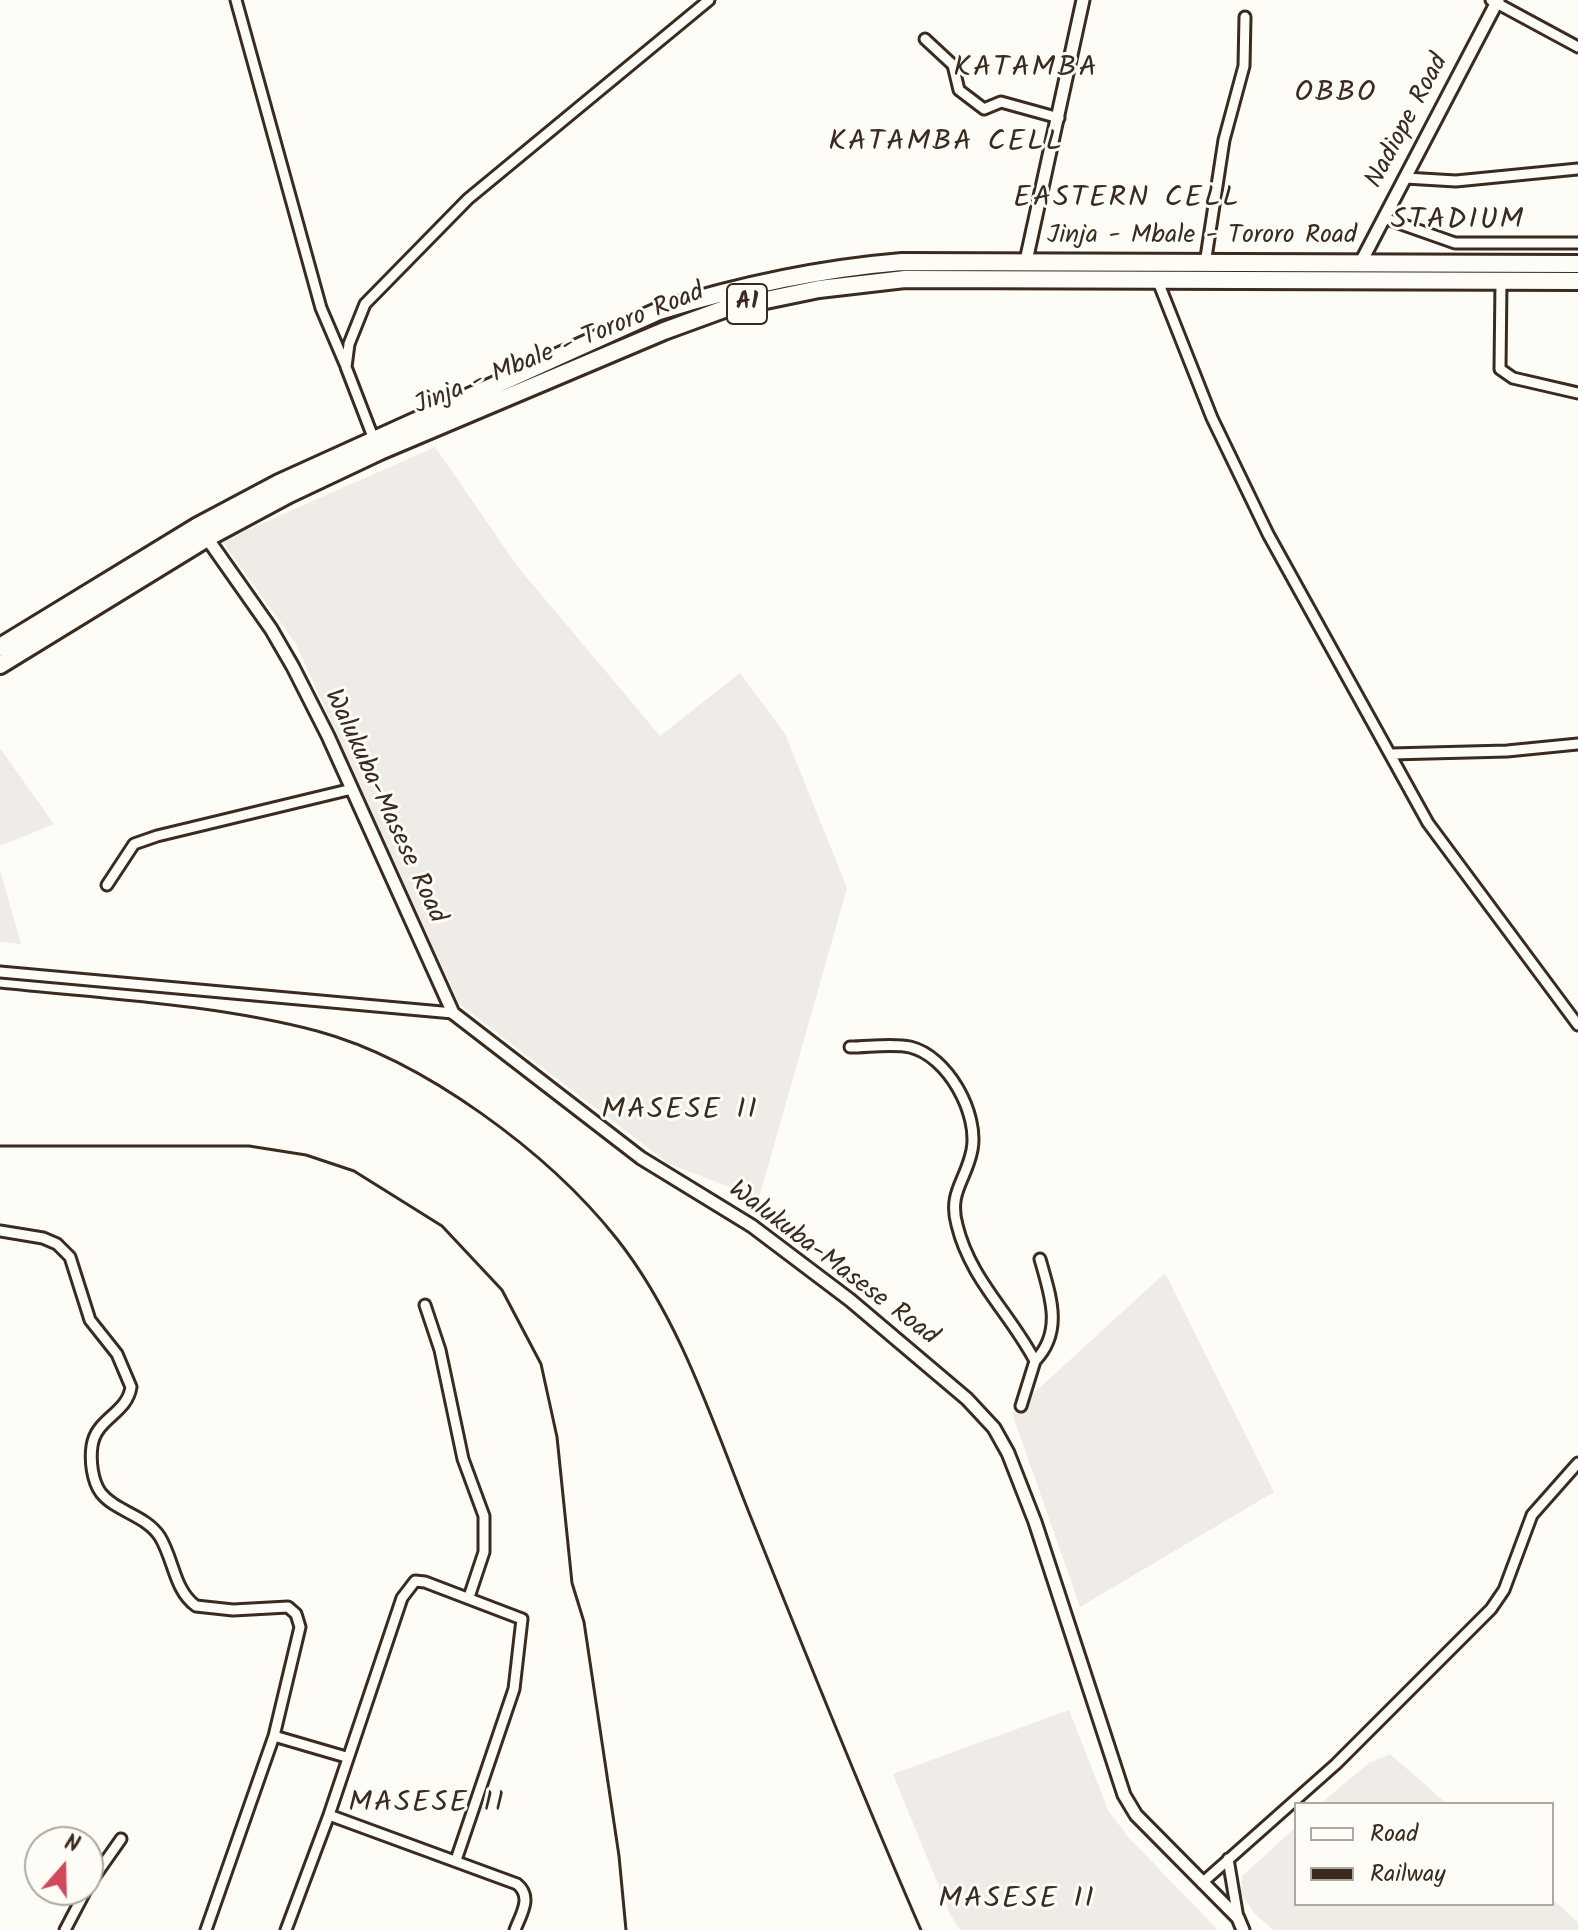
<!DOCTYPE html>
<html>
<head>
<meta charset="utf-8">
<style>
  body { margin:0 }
  #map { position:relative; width:1578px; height:1930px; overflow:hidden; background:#fdfcf7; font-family:Kalam,sans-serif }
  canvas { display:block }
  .legend { position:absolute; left:1294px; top:1802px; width:260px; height:104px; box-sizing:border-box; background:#fdfcf7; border:2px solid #afa8a0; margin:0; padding:10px 14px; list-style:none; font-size:24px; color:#3b2a1e }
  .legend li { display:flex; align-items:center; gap:16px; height:40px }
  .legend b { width:40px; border:2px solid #afa8a0 }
  .north { position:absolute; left:24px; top:1826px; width:80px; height:80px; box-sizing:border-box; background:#fdfcf7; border:2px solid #afa8a0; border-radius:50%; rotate:20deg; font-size:22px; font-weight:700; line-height:32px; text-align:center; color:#3b2a1e }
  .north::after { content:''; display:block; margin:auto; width:28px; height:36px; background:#d1495b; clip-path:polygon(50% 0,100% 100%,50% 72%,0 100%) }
</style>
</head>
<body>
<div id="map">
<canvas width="1578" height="1930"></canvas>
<ul class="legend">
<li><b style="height:10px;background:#fdfcf7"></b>Road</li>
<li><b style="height:10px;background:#3b2a1e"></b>Railway</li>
</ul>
<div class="north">N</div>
</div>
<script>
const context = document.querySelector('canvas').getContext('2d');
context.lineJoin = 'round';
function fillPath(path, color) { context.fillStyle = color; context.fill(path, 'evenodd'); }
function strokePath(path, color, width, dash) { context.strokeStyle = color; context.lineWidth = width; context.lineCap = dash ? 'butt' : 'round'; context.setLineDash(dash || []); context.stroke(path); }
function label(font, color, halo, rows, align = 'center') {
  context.font = font + ' Kalam,sans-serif'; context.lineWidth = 6; context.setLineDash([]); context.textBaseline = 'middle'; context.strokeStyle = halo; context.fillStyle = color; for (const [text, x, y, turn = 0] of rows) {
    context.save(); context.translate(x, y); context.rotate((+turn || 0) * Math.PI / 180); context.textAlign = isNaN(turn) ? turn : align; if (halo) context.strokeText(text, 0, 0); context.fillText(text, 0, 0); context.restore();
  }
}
const built = new Path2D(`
  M435 447 518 567 660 736 740 673 785 734 847 888 759 1198 669 1164 459 1004 296 644 222 541Z
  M0 748 54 824 0 846Z
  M0 870 21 944 0 942Z
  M1165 1273 1274 1492 1080 1607 1012 1413Z
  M1069 1710 1108 1810 1128 1837 1218 1930H960L950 1914 893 1774Z
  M1390 1754 1447 1804H1320L1369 1763Z
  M1296 1827V1904H1552V1899L1578 1922V1930H1273L1254 1913 1241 1894 1242 1876Z`);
const minor = new Path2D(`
  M236 0 321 308 345 364
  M1491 0 1578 47
  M925 39 953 65 959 90 984 109 1001 102 1059 118
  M1405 178 1456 181 1578 169
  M1384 218 1455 243H1578
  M1205 264 1224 140 1244 66 1245 17
  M1157 279 1212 418 1268 534 1428 823 1578 1025
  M1501 282 1500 369 1513 378 1578 393
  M373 437 346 367 349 344 365 304 468 199 709 0
  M1391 754 1507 751 1578 744
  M107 885 134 844 157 836 352 789
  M0 972 453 1013
  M850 1047C868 1047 893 1043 910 1047 948 1056 979 1114 972 1150 966 1181 948 1192 957 1225 970 1279 1010 1313 1035 1361L1021 1406
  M0 1231 43 1238 57 1244 70 1257 90 1320 117 1354 131 1387C127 1414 96 1418 92 1446 90 1460 92 1481 101 1493 116 1512 146 1515 160 1537 174 1560 174 1590 196 1606L233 1610 288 1607 296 1614 300 1627 274 1736 206 1930
  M425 1305 440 1350 463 1459 484 1516V1552L469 1597
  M1035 1361C1064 1331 1050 1295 1040 1259
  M274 1736 346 1757
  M329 1815 517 1884C533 1897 521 1914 515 1930
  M1228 1859 1238 1918
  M1202 1883 1336 1764 1491 1609 1504 1590 1532 1515 1578 1463
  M88 1886 121 1839
  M65 1930 86 1890
  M286 1930 329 1815 402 1598 415 1581 425 1582 522 1619 514 1689 456 1860`);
const tertiary = new Path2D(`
  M1026 261 1083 0
  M1360 264 1498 0
  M207 538 271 629 293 667 328 736 453 1013 641 1158 752 1226 850 1300 967 1399 994 1428 1008 1453 1035 1522 1124 1795 1136 1815 1238 1918 1243 1930`);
const trunk = new Path2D(`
  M0 647 198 526 279 483 659 311C739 286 818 269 902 262L1578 264
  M0 665 207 538 289 494 380 451 664 331 727 308 819 289 905 279 1578 281`);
const rail = new Path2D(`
  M0 988C105 999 214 1004 317 1031 424 1060 549 1153 617 1239 681 1320 714 1426 752 1520 807 1657 862 1795 921 1930
  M0 1146H249L306 1155 354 1171 442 1226 502 1290 541 1364 557 1437 572 1583 584 1622 619 1856 626 1930`);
const shields = [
  [747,304,40]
];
const shieldNames = [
  ["A1",747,304]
];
const streetNames = [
  ["Nadiope Road",1409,122,-62],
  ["Jinja - Mbale - Tororo Road",1202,238],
  ["Jinja - Mbale - Tororo Road",560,351,-22],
  ["Walukuba-Masese Road",383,807,65],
  ["Walukuba-Masese Road",832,1265,37]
];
const quarterNames = [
  ["KATAMBA",1026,71],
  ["OBBO",1336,96],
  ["KATAMBA CELL",946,145],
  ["EASTERN CELL",1127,201],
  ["STADIUM",1458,223],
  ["MASESE II",680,1113],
  ["MASESE II",427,1806],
  ["MASESE II",1017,1902]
];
fillPath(built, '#efece7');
strokePath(minor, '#3b2a1e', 15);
strokePath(tertiary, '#3b2a1e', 17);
strokePath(trunk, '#3b2a1e', 22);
strokePath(minor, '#fdfcf7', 9);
strokePath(tertiary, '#fdfcf7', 11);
strokePath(trunk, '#fdfcf7', 16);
strokePath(rail, '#3b2a1e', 3);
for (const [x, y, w] of shields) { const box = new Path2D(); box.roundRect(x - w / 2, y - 20, w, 40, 6); context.fillStyle = '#fdfcf7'; context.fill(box); strokePath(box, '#3b2a1e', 2); }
label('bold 24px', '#3b2a1e', null, shieldNames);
label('26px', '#3b2a1e', '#fdfcf7', streetNames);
context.letterSpacing = '2px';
label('30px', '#3b2a1e', '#fdfcf7', quarterNames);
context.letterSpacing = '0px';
</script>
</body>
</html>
